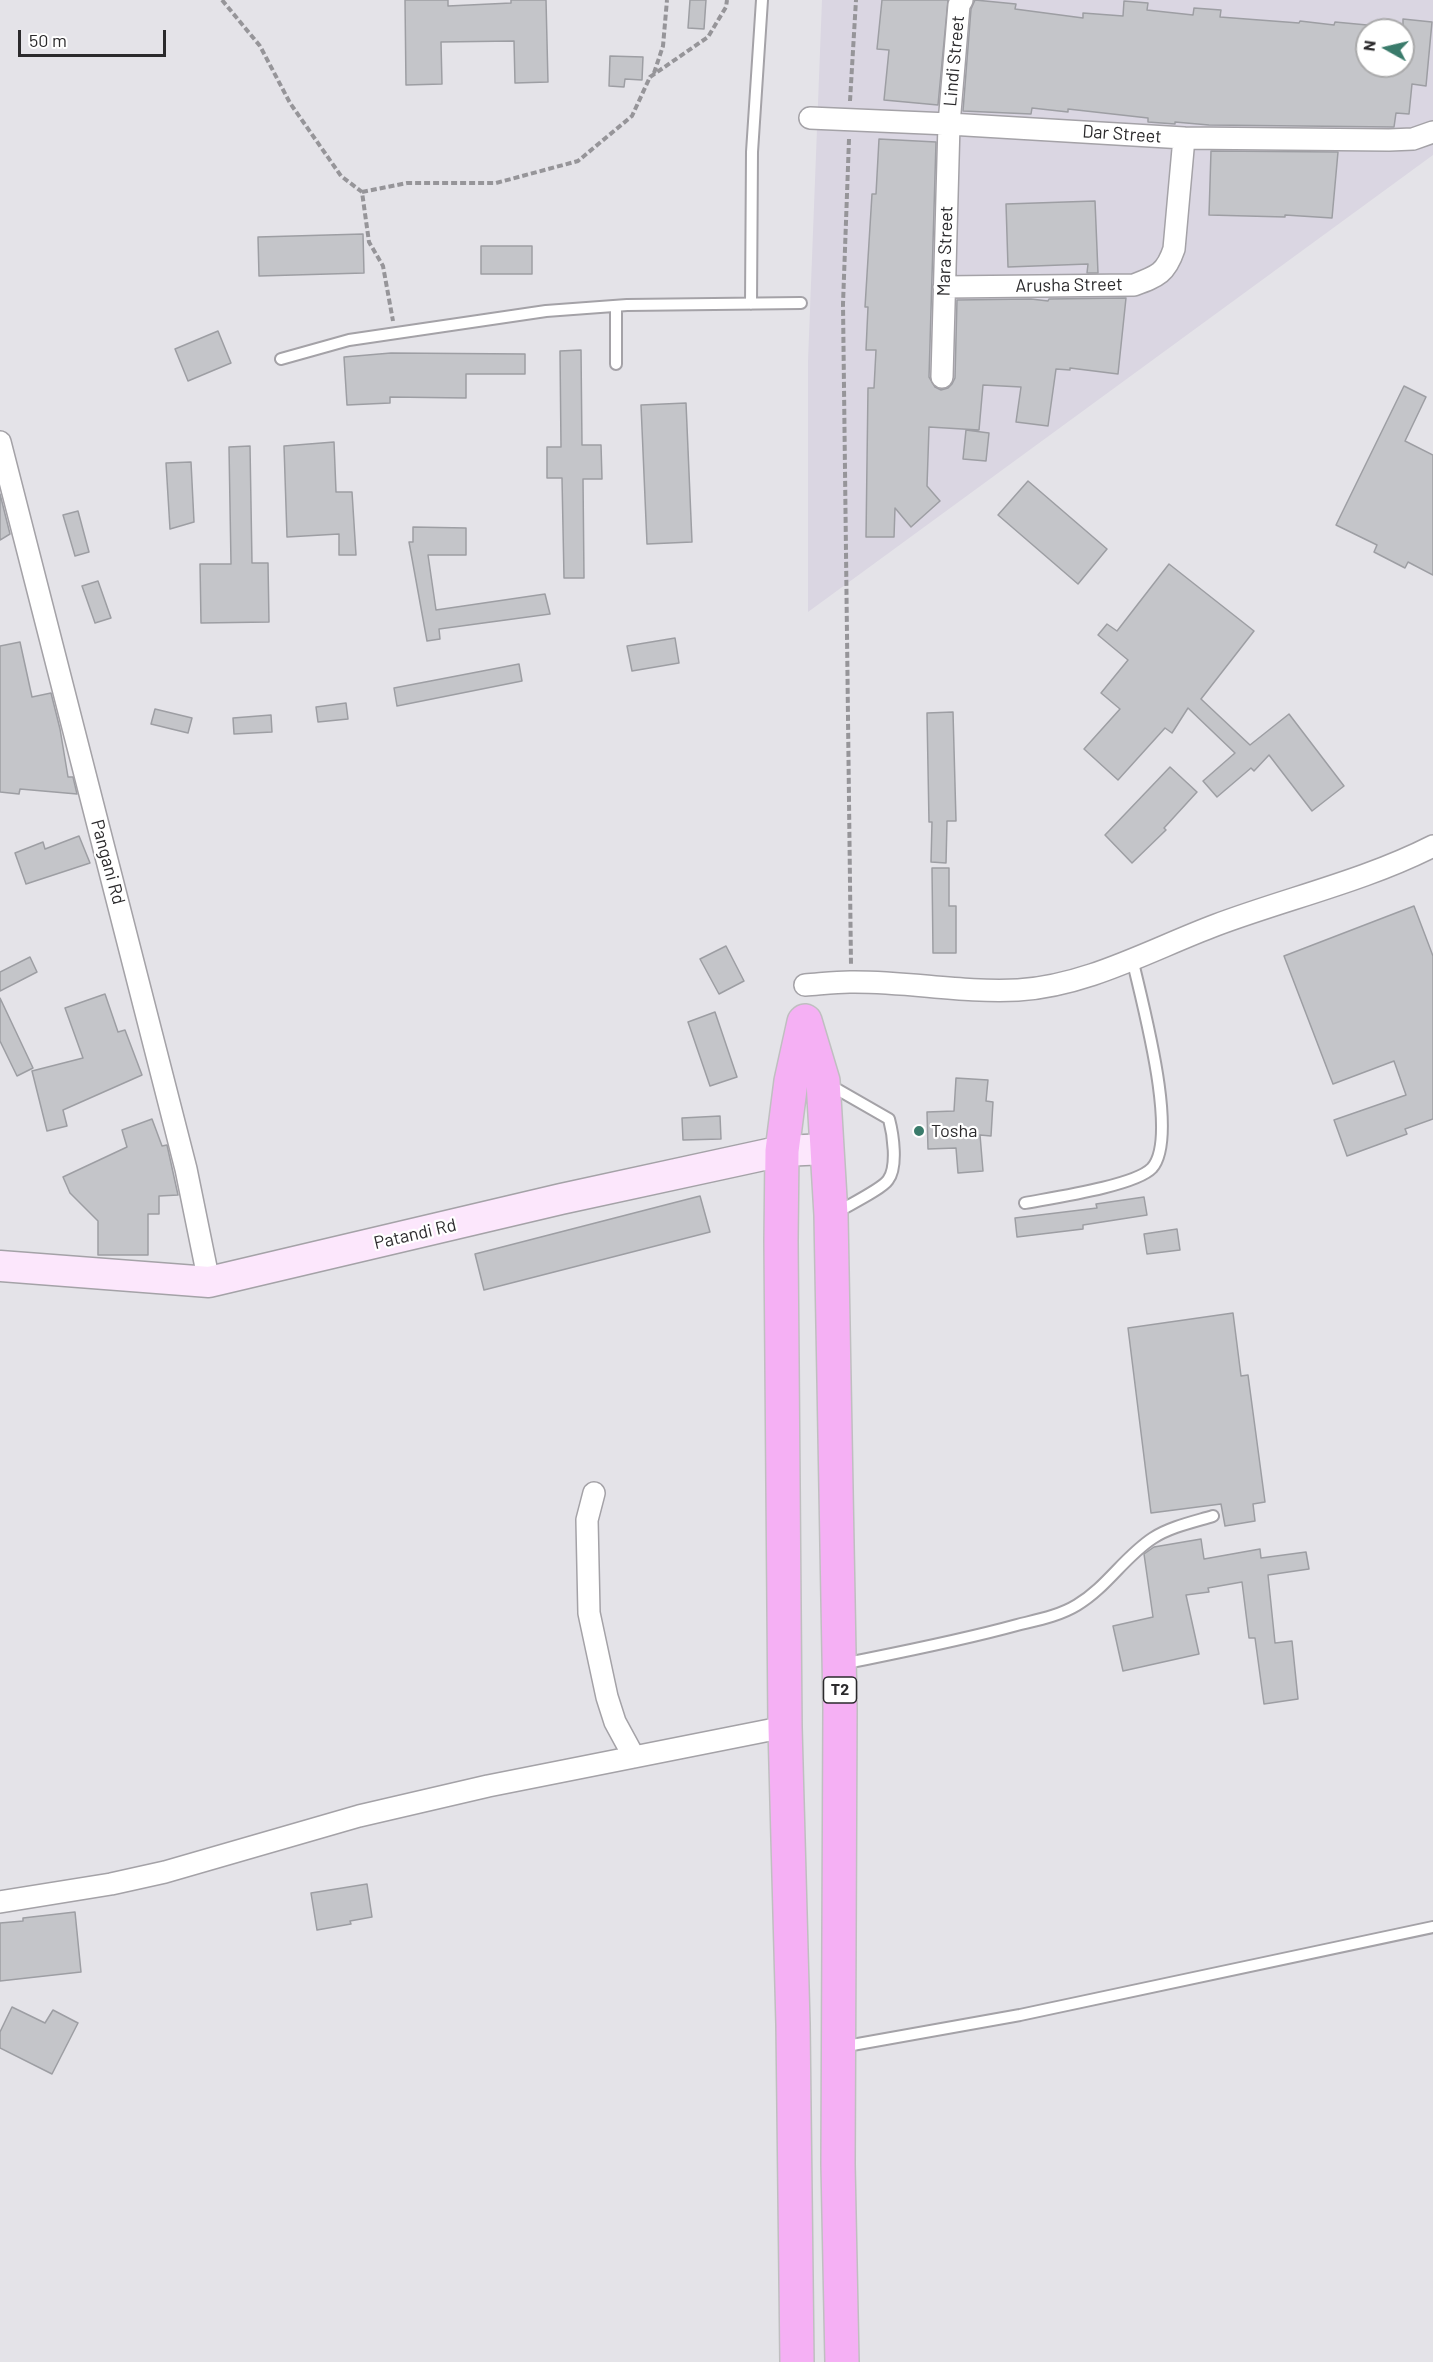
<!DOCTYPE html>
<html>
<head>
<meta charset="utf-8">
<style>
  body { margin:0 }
  #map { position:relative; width:1433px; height:2362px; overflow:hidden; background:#e4e3e8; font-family:Barlow,sans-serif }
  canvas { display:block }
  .north { position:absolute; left:1355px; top:18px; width:60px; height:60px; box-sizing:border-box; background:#fff; border:2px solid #aaaaab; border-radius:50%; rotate:278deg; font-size:16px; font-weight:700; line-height:24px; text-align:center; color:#2b2a2c }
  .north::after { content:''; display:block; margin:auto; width:21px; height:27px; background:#3a7b6b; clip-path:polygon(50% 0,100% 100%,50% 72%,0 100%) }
  .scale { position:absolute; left:18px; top:30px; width:148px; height:27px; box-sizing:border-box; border:3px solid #2b2a2c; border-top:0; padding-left:8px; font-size:18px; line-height:21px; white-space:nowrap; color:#2b2a2c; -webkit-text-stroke:4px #fff; paint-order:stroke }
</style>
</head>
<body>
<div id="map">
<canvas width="1433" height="2362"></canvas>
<div class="north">N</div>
<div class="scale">50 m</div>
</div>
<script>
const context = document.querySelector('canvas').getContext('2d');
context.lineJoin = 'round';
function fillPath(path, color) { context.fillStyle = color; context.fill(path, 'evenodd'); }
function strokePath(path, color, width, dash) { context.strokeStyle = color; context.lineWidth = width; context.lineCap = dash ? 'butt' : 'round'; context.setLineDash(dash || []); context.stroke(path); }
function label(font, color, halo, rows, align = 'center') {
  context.font = font + ' Barlow,sans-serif'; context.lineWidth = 4.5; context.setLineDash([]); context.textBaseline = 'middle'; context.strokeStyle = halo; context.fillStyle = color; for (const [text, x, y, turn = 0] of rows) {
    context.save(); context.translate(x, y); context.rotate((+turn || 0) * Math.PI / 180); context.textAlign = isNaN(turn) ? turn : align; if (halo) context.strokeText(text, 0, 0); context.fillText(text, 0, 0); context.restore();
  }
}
const built = new Path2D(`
  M822 0H1433V155L808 612V361ZM1367 30H1403V66H1367Z`);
const building = new Path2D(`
  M405 0H448V6L511 3V0H546L548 82 515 83 514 41 441 42 442 84 406 85Z
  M690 0H706L704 29 688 28Z
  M882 0H948L938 105 884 100 889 50 877 49Z
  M975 0 1016 4 1015 9 1083 18V13L1123 16 1124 1 1148 3 1147 10 1193 15 1194 8 1221 10 1220 17 1299 23 1300 21 1334 25 1335 22 1367 25 1363 66H1403V19L1432 22 1426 86 1412 84 1409 114 1396 113 1394 127 1209 125 1175 122V124L1148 122V118L1068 109V112L1032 108 1031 114 963 111 971 9Z
  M610 56 643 57 642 80 625 79 624 87 609 86Z
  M879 139 936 142 929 377 935 387 941 390 948 388 952 384 955 378 957 300 1031 299 1048 301 1049 299 1126 298 1118 374 1070 368V370L1056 369 1048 426 1016 422 1021 387 983 385 979 430 929 427 927 486 940 501 911 527 895 508 894 537H866L868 388H874L876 350H866L868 307H865L872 194H876Z
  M1211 151 1338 152 1332 218 1285 215V217L1209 215Z
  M1095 201 1098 273H1087L1088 264 1008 267 1006 204Z
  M363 234 364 273 259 276 258 237Z
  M481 246H532V274H481Z
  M218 331 231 363 188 381 175 349Z
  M581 350 582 445H601L602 479H583L584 578H564L562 478H547V447H561L560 351Z
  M391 353 525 354V374H466V398L390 397V403L347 405 344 357Z
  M1404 386 1426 397 1405 441 1433 455V575L1408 562 1405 568 1374 552 1377 545 1336 525Z
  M686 403 692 542 647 544 641 405Z
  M966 430 989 433 986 461 963 459Z
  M334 442 336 492H352L356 555H339V534L287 537 284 446Z
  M250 446 252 563H268L269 622 201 623 200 564H231L229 447Z
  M191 462 194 522 170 529 166 463Z
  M1028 481 1107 549 1078 584 998 515Z
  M0 494 10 534 0 540Z
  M78 511 89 552 75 556 63 515Z
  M413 527 466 528V555H428L436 610 545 594 550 614 439 629 440 639 427 641 409 542H413Z
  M1169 564 1254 631 1201 699 1250 745 1289 714 1344 786 1312 811 1269 755 1254 771 1251 768 1217 797 1203 781 1235 753 1188 708 1172 733 1165 728 1118 780 1084 749 1120 709 1101 693 1128 660 1098 635 1107 624 1117 631Z
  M98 581 111 618 95 623 82 586Z
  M675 638 679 663 632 671 627 646Z
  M20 642 32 697 51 693 60 729 68 777H73L77 794 20 789 19 794 0 792V646Z
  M519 664 522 681 397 706 394 688Z
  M346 703 348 719 318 722 316 707Z
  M155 709 192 718 188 733 151 724Z
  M953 712 956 821H947L946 863 931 862 932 822H929L927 713Z
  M271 715 272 732 234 734 233 718Z
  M1170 767 1197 792 1164 828 1166 830 1132 863 1105 835Z
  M79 836 90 863 26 884 15 853 43 842 45 849Z
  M932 868H949V906H956V953H933Z
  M1414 906 1433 956V1119L1405 1129 1407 1134 1347 1156 1334 1120 1406 1095 1394 1061 1333 1084 1284 956Z
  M726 946 744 981 719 994 700 959Z
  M30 957 37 972 0 991V972Z
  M105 994 118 1032 125 1030 142 1075 63 1110 67 1126 47 1131 32 1071 83 1058 65 1008Z
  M0 998 33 1068 17 1076 0 1041Z
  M715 1012 737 1077 710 1086 688 1022Z
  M956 1078 988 1080 986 1101 993 1102 991 1136 980 1135 983 1171 958 1173 956 1148 928 1149 927 1112 954 1111Z
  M720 1116 721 1139 683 1140 682 1118Z
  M152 1119 162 1146 167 1145 178 1195 159 1196V1214H148V1255H98V1221L70 1193 63 1177 127 1147 122 1130Z
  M700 1196 710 1232 484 1290 475 1254Z
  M1144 1197 1147 1215 1083 1225V1229L1017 1237 1015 1218 1097 1208 1096 1204Z
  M1177 1229 1180 1250 1147 1254 1144 1234Z
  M1233 1313 1241 1376 1248 1375 1265 1502 1253 1504 1255 1521 1225 1526 1221 1504 1151 1513 1128 1328Z
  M1201 1539 1204 1559 1260 1549 1261 1558 1306 1552 1309 1569 1268 1575 1275 1643 1292 1641 1298 1699 1264 1704 1255 1638H1249L1242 1582 1208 1588 1209 1592 1186 1595 1199 1654 1123 1671 1113 1626 1153 1617 1144 1554 1154 1547Z
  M367 1884 372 1917 350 1921 351 1924 317 1930 311 1893Z
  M75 1912 81 1972 0 1981V1923L23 1921V1918Z
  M12 2007 45 2023 53 2010 78 2023 52 2074 0 2048V2032Z`);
const path = new Path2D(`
  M222 0 260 46 290 103 341 176 362 192 369 242 383 266 393 321
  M654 73 663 46 667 0
  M850 101 856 0
  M849 139 843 304 851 965
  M362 192 407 183H496L578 161 632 116 650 77 708 37 726 7 727 0`);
const lane = new Path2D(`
  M751 304 752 152 762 0
  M281 359 349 340 546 311 627 305 801 303
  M616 364V306
  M828 1084 889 1119C893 1134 898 1167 888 1180 882 1189 847 1206 836 1213
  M1025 1203C1051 1198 1135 1186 1152 1168 1180 1137 1141 999 1132 958
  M842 1664C901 1652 959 1641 1017 1625 1037 1620 1059 1616 1077 1605 1107 1587 1124 1557 1153 1538 1170 1527 1193 1522 1213 1516
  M841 2047 1020 2015 1433 1927`);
const street = new Path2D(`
  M810 118 949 124 1184 138 1389 140 1413 139 1433 132
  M944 287 1134 285C1158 276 1166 273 1174 249L1184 138
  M942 377 949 124 959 5 962 0
  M0 442 186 1169 209 1282
  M805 985C820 984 835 982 850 982 906 981 962 993 1018 990 1087 986 1152 949 1216 925 1288 898 1364 881 1433 846
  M594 1493 587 1520 589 1613 607 1697 615 1722 634 1757
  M0 1902 111 1884 165 1872 359 1816 488 1786 785 1727`);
const secondary = new Path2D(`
  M0 1266 209 1282 561 1199 782 1151 827 1149`);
const highway = new Path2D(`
  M805 1021 823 1081 831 1215 840 1709 838 2164 842 2362
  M797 2362 793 2024 785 1727 781 1241 782 1151 791 1081 804 1022`);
const markers = [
  [919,1131,6,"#3a7b6b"]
];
const shields = [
  [840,1690,33]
];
const shieldNames = [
  ["T2",840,1690]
];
const streetNames = [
  ["Lindi Street",954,61,-85],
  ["Dar Street",1122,134,4],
  ["Mara Street",945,251,-88],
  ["Arusha Street",1069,285,-1],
  ["Pangani Rd",108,862,75],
  ["Patandi Rd",415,1234,-13]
];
const poiNames = [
  ["Tosha",931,1131]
];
fillPath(built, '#dad6e2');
fillPath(building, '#c4c5c9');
strokePath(building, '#9d9ea3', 1.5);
strokePath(lane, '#a4a2a7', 14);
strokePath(street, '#a4a2a7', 24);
strokePath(secondary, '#a4a2a7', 33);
strokePath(highway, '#bfbfc0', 36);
strokePath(path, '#969599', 4, [6, 3]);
strokePath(lane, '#fff', 10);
strokePath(street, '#fff', 21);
strokePath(secondary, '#fce7fc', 30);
strokePath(highway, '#f5b0f4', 33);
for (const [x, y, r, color] of markers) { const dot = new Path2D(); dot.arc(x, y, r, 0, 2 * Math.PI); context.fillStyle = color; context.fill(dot); strokePath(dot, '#fff', 2); }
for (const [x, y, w] of shields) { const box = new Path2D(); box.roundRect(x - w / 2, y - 13, w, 26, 4.5); context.fillStyle = '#fff'; context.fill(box); strokePath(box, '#2b2a2c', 1.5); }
label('bold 16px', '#2b2a2c', null, shieldNames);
label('18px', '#2b2a2c', '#fff', streetNames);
label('18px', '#2b2a2c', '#fff', poiNames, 'left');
</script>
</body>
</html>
